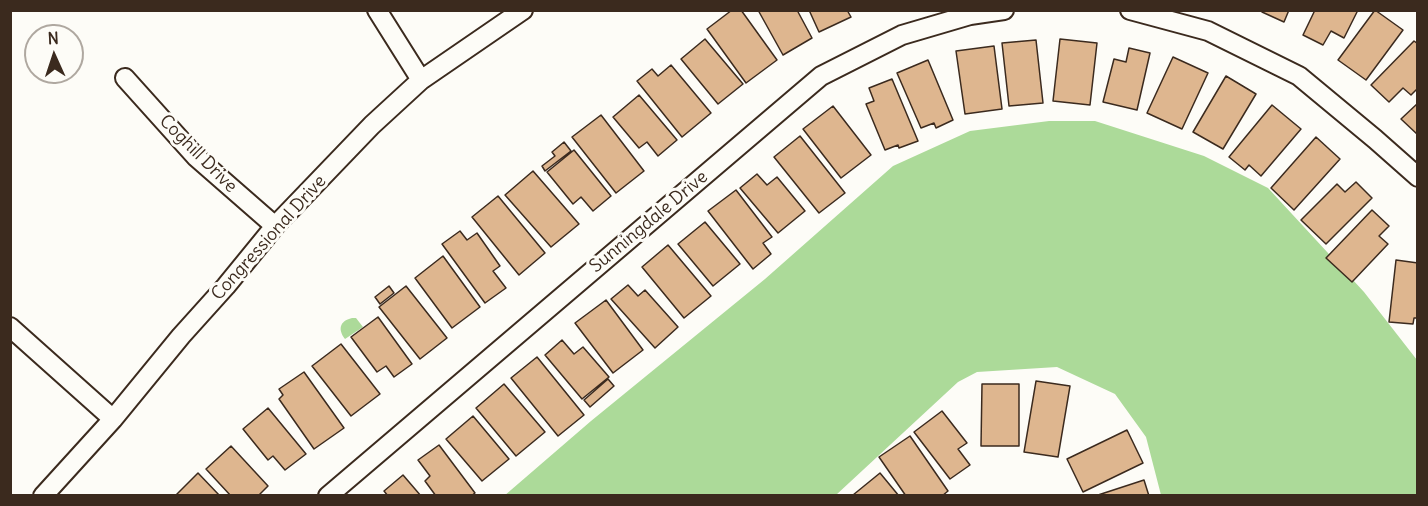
<!DOCTYPE html>
<html>
<head>
<meta charset="utf-8">
<style>
  body { margin:0 }
  #map { position:relative; width:1428px; height:506px; overflow:hidden; background:#fdfcf7; font-family:Delius,sans-serif }
  canvas { display:block }
  .frame { position:absolute; inset:0; border:12px solid #3b2a1e; pointer-events:none }
  .north { position:absolute; left:24px; top:24px; width:60px; height:60px; box-sizing:border-box; background:#fdfcf7; border:2px solid #afa8a0; border-radius:50%; rotate:357deg; font-size:16px; font-weight:700; line-height:24px; text-align:center; color:#3b2a1e }
  .north::after { content:''; display:block; margin:auto; width:21px; height:27px; background:#3b2a1e; clip-path:polygon(50% 0,100% 100%,50% 72%,0 100%) }
</style>
</head>
<body>
<div id="map">
<canvas width="1428" height="506"></canvas>
<div class="frame"></div>
<div class="north">N</div>
</div>
<script>
const context = document.querySelector('canvas').getContext('2d');
context.lineJoin = 'round';
function fillPath(path, color) { context.fillStyle = color; context.fill(path, 'evenodd'); }
function strokePath(path, color, width, dash) { context.strokeStyle = color; context.lineWidth = width; context.lineCap = dash ? 'butt' : 'round'; context.setLineDash(dash || []); context.stroke(path); }
function label(font, color, halo, rows, align = 'center') {
  context.font = font + ' Delius,sans-serif'; context.lineWidth = 6; context.setLineDash([]); context.textBaseline = 'middle'; context.strokeStyle = halo; context.fillStyle = color; for (const [text, x, y, turn = 0] of rows) {
    context.save(); context.translate(x, y); context.rotate((+turn || 0) * Math.PI / 180); context.textAlign = isNaN(turn) ? turn : align; if (halo) context.strokeText(text, 0, 0); context.fillText(text, 0, 0); context.restore();
  }
}
const green = new Path2D(`
  M1049 121H1095L1204 156 1268 188 1364 292 1417 360V495H1161L1146 437 1115 394 1057 367 977 372 958 382 836 495 504 496 591 421 765 279 893 166 970 131Z
  M352 318H356L363 327 345 339C338 330 339 321 352 318Z`);
const building = new Path2D(`
  M732 10H741L777 60 746 83 707 29Z
  M758 10H797L812 38 783 55Z
  M809 10H847L851 17 819 32Z
  M1263 10H1289L1284 22 1262 12Z
  M1315 10H1358L1344 38 1331 31 1323 45 1303 35Z
  M1375 10 1403 30 1366 80 1338 60Z
  M705 39 743 84 718 104 681 59Z
  M1060 39 1097 43 1090 105 1053 101Z
  M1036 40 1043 103 1009 106 1002 43Z
  M1414 41 1418 44V88L1411 95 1403 88 1389 102 1371 85Z
  M994 46 1002 109 965 114 956 51Z
  M1129 48 1150 53 1137 110 1103 102 1114 59 1126 62Z
  M1173 57 1208 73 1182 129 1147 113Z
  M928 60 953 120 936 128 934 123 921 128 897 73Z
  M671 65 711 113 682 137 637 81 652 69 658 76Z
  M1226 76 1256 94 1223 149 1193 132Z
  M892 79 918 141 899 148 898 145 885 150 866 104 874 101 869 88Z
  M639 95 677 140 658 156 647 142 639 148 613 117Z
  M1418 103V135L1401 119Z
  M1272 105 1301 129 1261 176 1249 165 1245 170 1229 157Z
  M833 106 871 155 841 178 803 129Z
  M601 115 644 171 616 193 572 137Z
  M800 136 845 193 819 213 774 157Z
  M1316 137 1340 159 1294 210 1271 188Z
  M564 142 571 151 545 171 542 166 555 156 552 152Z
  M574 150 611 196 593 211 581 197 573 204 547 172Z
  M533 171 579 224 551 247 505 195Z
  M757 174 767 185 777 177 805 211 778 233 740 188Z
  M1356 182 1372 198 1326 244 1301 220 1337 184 1345 192Z
  M736 190 772 237 763 243 771 254 753 269 708 211Z
  M498 196 545 253 519 275 472 217Z
  M1372 210 1389 226 1379 236 1388 244 1352 282 1326 258Z
  M705 222 740 264 713 286 678 244Z
  M460 231 467 240 477 233 500 266 493 271 506 288 485 303 442 244Z
  M668 245 711 296 684 318 642 267Z
  M443 256 480 307 452 328 415 278Z
  M1396 260 1418 263V318H1414L1413 324 1389 322Z
  M628 285 638 296 645 290 678 327 655 348 611 299Z
  M389 286 394 293 380 304 375 297Z
  M406 286 447 338 420 359 379 307Z
  M606 300 643 350 613 373 575 323Z
  M378 317 412 364 394 377 386 366 377 372 351 337Z
  M562 340 574 354 583 347 609 377 582 399 545 355Z
  M341 344 380 394 351 416 312 366Z
  M537 357 584 415 558 436 511 378Z
  M304 372 344 428 314 449 279 399 283 395 279 389Z
  M608 379 614 386 590 407 584 400Z
  M1036 381 1070 386 1058 457 1024 452Z
  M504 384 545 432 516 456 476 408Z
  M982 384H1019V446H981Z
  M268 408 306 454 285 470 273 456 268 460 243 429Z
  M942 411 967 443 958 449 970 465 950 479 914 432Z
  M473 416 509 459 482 481 446 439Z
  M1127 430 1143 463 1083 492 1067 459Z
  M910 436 948 491 942 496H906L879 457Z
  M439 445 475 493 471 496H436L425 481 430 476 418 460Z
  M231 446 268 486 258 496H231L206 469Z
  M198 473 220 496H175Z
  M880 473 899 496H854L853 495Z
  M403 475 421 496H388L384 491Z
  M1144 480 1149 496H1095Z`);
const minor = new Path2D(`
  M377 10 421 80
  M1130 10 1208 31 1299 76 1375 139 1418 177
  M125 78 196 157 275 226
  M10 327 113 419
  M43 496 113 419 181 336 226 286 275 226 372 125 421 80 523 10
  M328 496 821 76 902 35 970 15 1004 10`);
const streetNames = [
  ["Coghill Drive",198,154,45],
  ["Sunningdale Drive",649,222,-40],
  ["Congressional Drive",269,238,-48]
];
fillPath(green, '#acda99');
fillPath(building, '#deb68f');
strokePath(building, '#3b2a1e', 1.5);
strokePath(minor, '#3b2a1e', 22);
strokePath(minor, '#fdfcf7', 18);
label('18px', '#3b2a1e', '#fdfcf7', streetNames);
</script>
</body>
</html>
